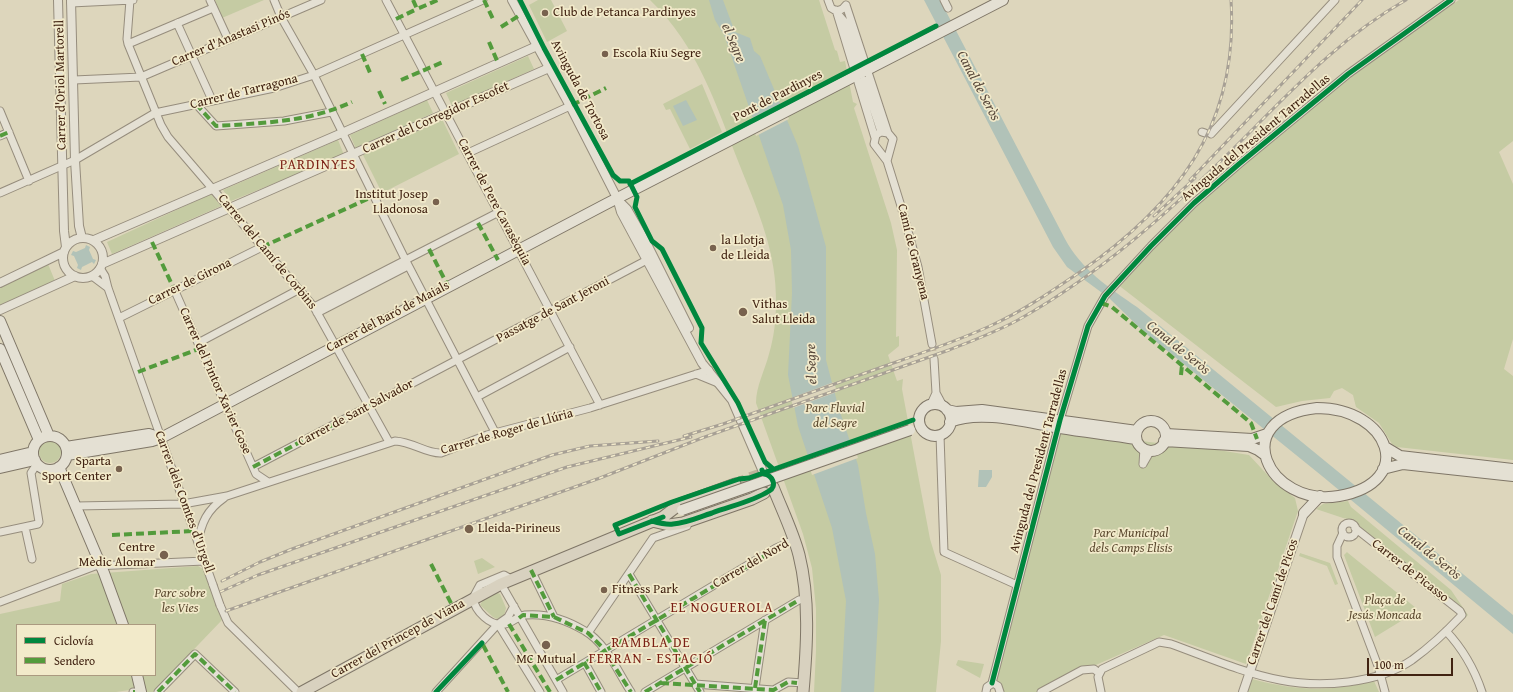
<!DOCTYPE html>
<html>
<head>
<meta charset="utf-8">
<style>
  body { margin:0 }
  #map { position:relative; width:1513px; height:692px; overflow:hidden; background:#ddd6bc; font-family:"Gentium Book Plus",serif }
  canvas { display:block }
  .legend { position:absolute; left:16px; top:624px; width:140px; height:52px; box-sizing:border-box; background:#f2eaca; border:1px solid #ab9a80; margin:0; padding:5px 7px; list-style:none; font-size:12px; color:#412312 }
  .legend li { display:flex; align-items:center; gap:8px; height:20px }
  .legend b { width:20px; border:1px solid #ab9a80 }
  .scale { position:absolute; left:1367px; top:658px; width:86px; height:18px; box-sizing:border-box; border:2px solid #412312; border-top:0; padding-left:5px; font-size:12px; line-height:14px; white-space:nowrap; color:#412312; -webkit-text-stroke:3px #f2eaca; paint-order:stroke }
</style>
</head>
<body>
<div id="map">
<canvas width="1513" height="692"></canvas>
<ul class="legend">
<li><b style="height:5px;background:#00873e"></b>Ciclovía</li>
<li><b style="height:5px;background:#539b3c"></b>Sendero</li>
</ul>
<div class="scale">100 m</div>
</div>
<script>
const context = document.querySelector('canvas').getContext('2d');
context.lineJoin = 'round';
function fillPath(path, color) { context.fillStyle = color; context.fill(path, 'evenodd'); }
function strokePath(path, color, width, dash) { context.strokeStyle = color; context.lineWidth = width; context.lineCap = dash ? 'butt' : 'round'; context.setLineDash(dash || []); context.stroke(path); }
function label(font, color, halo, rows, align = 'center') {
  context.font = font + ' "Gentium Book Plus",serif'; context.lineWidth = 3.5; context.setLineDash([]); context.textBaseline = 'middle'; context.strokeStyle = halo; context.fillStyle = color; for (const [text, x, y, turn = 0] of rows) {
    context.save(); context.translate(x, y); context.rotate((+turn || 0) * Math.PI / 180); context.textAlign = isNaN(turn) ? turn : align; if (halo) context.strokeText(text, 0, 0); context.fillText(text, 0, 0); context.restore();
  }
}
const green = new Path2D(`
  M215 0H264L222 18Z
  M538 0H551L567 31 547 42 529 5Z
  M650 0H819L835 50 837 51 840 62 845 61 853 102 857 104 854 108 891 223 897 250 896 337 899 336V346L888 355 897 381 903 379 902 389 930 539 941 575V641L936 692H814L816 651V609L812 568 803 534 756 403C756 386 765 370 769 354 774 337 776 320 776 303 777 253 758 211 740 166 716 105 698 46 650 0Z
  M1459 0H1513V141L1499 152 1513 184V339L1504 369 1513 376V460L1397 447 1392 444 1379 423 1356 407 1353 395 1342 388 1334 391 1330 398 1302 401 1276 407 1117 284 1222 182 1351 74Z
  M528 56 534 69 452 106 446 93Z
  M702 84 722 132 690 149 670 109 666 110 663 104Z
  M427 100 433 113 356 149 350 135Z
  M442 119 459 154 382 193 363 155Z
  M338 140 344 155 231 201 223 190Z
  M211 194 221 206 112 254 107 242Z
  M48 264 55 281 0 305V285Z
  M1058 428 1149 442 1218 450 1249 455 1275 483 1295 498 1298 511 1246 664 1164 635 1039 690V692H1000L994 683Z
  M39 452a11 11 0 1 1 22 0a11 11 0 1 1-22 0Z
  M1348 501 1351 507 1451 590 1468 615 1465 618 1459 609 1353 522V520L1343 518 1316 509 1323 504Z
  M1347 552 1348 553 1416 608 1406 618 1375 637 1344 555Z
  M1300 553 1330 563 1338 584 1335 585 1327 566 1299 556Z
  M482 558 495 567 478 574 474 561Z
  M198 566 203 569 222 620 153 692H144L143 688 116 692H0V614L60 601 62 584 91 574ZM17 625H155V675H17Z
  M496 592 500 594 506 608 504 616 497 619 493 617 480 605 483 600Z
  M958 660 984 664 980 678 956 665Z
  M1252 679C1296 691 1330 692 1374 681L1379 692H1248Z`);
const water = new Path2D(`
  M709 0H723L735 32 750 38 754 51 760 56 798 146 826 247V360L839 409 858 465 866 513 875 554 879 600 874 692H841L846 601 832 528 798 426 788 375 792 293 791 250 783 205 724 35 715 20Z
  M924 0H940L1065 239C1081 269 1109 288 1137 307L1513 615V634L1322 476 1144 332 1109 298 1067 267 1053 247Z
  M686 100 697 120 683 126 673 106Z
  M86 245 90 247 89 250 93 259 96 260 94 264 92 262 82 267 81 270 77 268 78 265 74 256 71 255 73 251 76 252 85 248Z
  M979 470H992V477L986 487H978Z`);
const pier = new Path2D(`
  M782 103 789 119 756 136 750 119Z
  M834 382 837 392 793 408 791 398Z
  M852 440 858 458 812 475 806 456Z`);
const minorTunnel = new Path2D(`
  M932 344 934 359`);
const primaryTunnel = new Path2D(`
  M735 484C746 480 771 465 773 484L768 492H760L755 488V481L759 476`);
const minor = new Path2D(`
  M130 0 127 39 128 44 161 125 168 137 314 307 389 442
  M210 0 228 39
  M274 0 281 17 314 75 406 261 496 434
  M386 0 600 405
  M828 0 831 8C836 12 842 11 846 5
  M944 0 948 8
  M71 3 133 0
  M846 5 888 133
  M836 10 875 138
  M838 14 844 21 858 62
  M177 23 212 100
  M128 44 213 8
  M74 80 141 77 321 0
  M864 80 881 132
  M196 104 216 126 284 121 331 112
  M0 111 29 181
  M1202 132 1205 133
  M1211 134 1335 0
  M0 136 9 132
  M468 153 570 106
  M887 161 893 139 888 133 881 132 876 135 874 144 887 161 901 206 918 267 932 344
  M0 193 75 160 155 113 274 88 314 75 483 0
  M100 268 105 276 108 288 213 585
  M92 276 108 288
  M174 289 256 474 268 482
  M314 307 499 212
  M317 313 408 266
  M119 318 262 247
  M198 343 298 290
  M934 359 936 393 943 406
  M696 374 718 383
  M477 397 570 347
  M931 404 936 393
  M940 435 944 552 1017 585
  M1143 464 1151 450
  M1143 464 1144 448
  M253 467 647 260
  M76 506 183 504 227 496 395 441C413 442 427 454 441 453L487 435 590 408 709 370
  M1342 530a7 7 0 1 1 14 0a7 7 0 1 1-14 0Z
  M25 527 32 559
  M0 532 38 524 39 522 31 473 37 464
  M1343 533 1337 546V557L1378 666 1385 692
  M198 543C201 523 207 510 224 498
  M531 570 554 617
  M629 574 700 692
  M511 579 504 575 480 585 473 598C475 611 490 627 505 624 512 623 518 616 525 615 546 613 567 620 585 631 606 643 618 672 631 692
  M499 582 501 584 563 692
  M0 602 95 566 204 561
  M220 605 228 623 298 692
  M498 624 540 692
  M1446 631C1463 649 1474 668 1482 692
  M588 633 653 538 687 526
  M585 663 601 692
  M556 680 776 548 794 540
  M992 683 1060 420 1088 326 1105 296 1151 246 1194 203 1239 164 1348 74 1451 0
  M695 684 773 690
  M755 688 765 620
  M133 692H135
  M158 692 195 654 235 692
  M436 692 498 624 508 617 514 606
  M645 692 799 600
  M770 692 788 682 804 683
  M986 692 987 687 993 683 998 686 1000 692
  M1041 692 1082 670 1094 669 1099 673
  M1101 692 1098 677 1102 669 1159 642 1171 644C1207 657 1243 673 1280 680 1321 688 1377 684 1412 660 1430 647 1447 631 1462 615L1460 611 1355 528`);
const tertiary = new Path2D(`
  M58 0 64 231 66 247
  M71 0 75 160 79 226 82 238
  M512 0 570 106 617 198 621 212 702 363 732 400 764 474
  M618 200 627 209 647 244 689 328
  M63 258a20 20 0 1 1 40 0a20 20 0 1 1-40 0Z
  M94 240 342 133 537 46
  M102 264 549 68
  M0 283 64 252
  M0 310 75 276
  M1243 692 1304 513`);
const secondary = new Path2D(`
  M0 321 49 436
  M0 349 39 440
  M919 420a16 16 0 1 1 32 0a16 16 0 1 1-32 0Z
  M1317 408C1389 408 1418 482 1339 496 1268 508 1225 418 1317 408Z
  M947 410 956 412 982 410 1137 431
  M1136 436a15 15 0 1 1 30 0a15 15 0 1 1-30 0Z
  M950 422C981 409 1028 423 1060 428 1085 432 1111 435 1136 439
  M1166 434 1252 439 1267 434
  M33 453a17 17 0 1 1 34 0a17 17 0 1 1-34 0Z
  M1164 441 1249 446 1258 450 1265 455
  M66 447 149 434 161 438
  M1385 447 1400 456 1513 469
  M67 455 152 441 161 438 606 204 1003 0
  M0 460 33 452
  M59 467 104 573 123 625
  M0 468 35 460
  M1383 469 1403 464 1513 476
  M1304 513 1320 496
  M137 675 141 692`);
const primary = new Path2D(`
  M773 487C782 510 793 532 799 555 810 599 807 647 803 692
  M652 521 669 525 683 523 752 499 764 493
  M302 692 501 584 663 517 680 504 735 484`);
const rail = new Path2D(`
  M1190 180 1362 0
  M1154 216 1195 178
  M684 436 723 424C776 405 829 386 882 367 919 354 955 342 990 326 1021 312 1049 293 1077 274 1176 206 1239 126 1231 0
  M222 581 260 562 292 549 552 455 590 446 658 441
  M220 592 258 575 567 467 691 437
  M226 611 600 478 702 438 949 350C972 341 996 332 1018 320 1102 273 1173 209 1241 141 1292 90 1342 36 1406 0`);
const minorBridge = new Path2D(`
  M213 585 220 605`);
const secondaryBridge = new Path2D(`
  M682 510 910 430`);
const quiet = new Path2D(`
  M413 0 417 9 438 0
  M484 0 493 19
  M396 19 417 9
  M501 27 520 15
  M489 42 498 63
  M362 54 371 75
  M401 80 443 62
  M379 91 385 104
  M196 104 216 126C263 123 309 122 352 102
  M572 105 606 88
  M0 136 9 132
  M478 223 498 260
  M152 242 174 289
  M262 247 374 196
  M429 249 448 286
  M1101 303 1112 307 1251 423 1257 439
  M138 372 201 348
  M1181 375 1182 365
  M253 467 370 405
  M112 535 193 531
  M431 564 454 609
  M531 570 554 617
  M629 574 700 692
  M519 618 523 615 554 617 588 633 602 647 631 692
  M509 624 550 692
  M483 645 508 692
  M584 662 601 692
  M556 680 788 542
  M661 683 773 690
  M755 688 765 620
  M133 692H135
  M158 692 195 654 235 692
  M645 692 799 600
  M770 692 788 682 797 683`);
const cycleway = new Path2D(`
  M520 0 544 48 613 175 620 181H629L637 197 635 207 652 241 662 249 702 328 701 343 738 403 765 462 772 468
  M630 184 936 26
  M663 517 619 534 615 525 672 502 739 479 749 478 913 420
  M652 521C659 523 666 525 673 524 687 523 699 517 712 513 730 506 752 502 769 491 778 486 772 475 764 474L762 470
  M992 683 1060 420 1088 326 1105 296 1151 246 1194 203 1239 164 1348 74 1451 0
  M436 692 482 643`);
const markers = [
  [545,13,4,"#78624e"],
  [605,54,4,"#78624e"],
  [436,202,4,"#78624e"],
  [713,248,4,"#78624e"],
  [743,312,5,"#78624e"],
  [119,469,4,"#78624e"],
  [469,529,5,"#78624e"],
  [164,555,5,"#78624e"],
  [604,590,4,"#78624e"],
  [546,645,5,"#78624e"]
];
const poiNames = [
  ["Club de Petanca Pardinyes",553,13],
  ["Escola Riu Segre",613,54],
  ["Institut Josep",428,195,"right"],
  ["Lladonosa",428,210,"right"],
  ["la Llotja",721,241],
  ["de Lleida",721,256],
  ["Vithas",752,305],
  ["Salut Lleida",752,320],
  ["Sparta",111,462,"right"],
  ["Sport Center",111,477,"right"],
  ["Lleida-Pirineus",478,529],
  ["Centre",155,548,"right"],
  ["Mèdic Alomar",155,563,"right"],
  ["Fitness Park",612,590],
  ["MC Mutual",546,660,"center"]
];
const streetNames = [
  ["Carrer d'Anastasi Pinós",231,38,-23],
  ["Carrer d'Oriol Martorell",61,85,-91],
  ["Avinguda de Tortosa",580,90,62],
  ["Carrer de Tarragona",244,92,-14],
  ["Pont de Pardinyes",778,96,-27],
  ["Carrer del Corregidor Escofet",436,118,-24],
  ["Avinguda del President Tarradellas",1256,138,-40],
  ["Carrer de Pere Cavasèquia",494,202,62],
  ["Carrer del Camí de Corbins",267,252,50],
  ["Camí de Granyena",913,252,76],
  ["Carrer de Girona",190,282,-26],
  ["Passatge de Sant Jeroni",553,310,-28],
  ["Carrer del Baró de Maials",388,317,-28],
  ["Carrer del Pintor Xavier Gose",215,381,66],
  ["Carrer de Sant Salvador",356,413,-28],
  ["Carrer de Roger de Llúria",507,432,-16],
  ["Avinguda del President Tarradellas",1039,461,-75],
  ["Carrer dels Comtes d'Urgell",184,502,70],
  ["Carrer del Nord",751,564,-30],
  ["Carrer de Picasso",1410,571,38],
  ["Carrer del Camí de Picos",1273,602,-71],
  ["Carrer del Princep de Viana",398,639,-29]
];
const parkNames = [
  ["Parc Fluvial",835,409],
  ["del Segre",835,424],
  ["Parc Municipal",1131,534],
  ["dels Camps Elisis",1131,549],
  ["Parc sobre",180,594],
  ["les Vies",180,609],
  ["Plaça de",1385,601],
  ["Jesús Moncada",1385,616]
];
const waterNames = [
  ["el Segre",733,43,67],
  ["Canal de Seròs",978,86,62],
  ["Canal de Seròs",1178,348,39],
  ["el Segre",812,364,-92],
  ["Canal de Seròs",1429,553,39]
];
const neighbourhoodNames = [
  ["PARDINYES",318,165],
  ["EL NOGUEROLA",722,608],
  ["RAMBLA DE",651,643],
  ["FERRAN - ESTACIÓ",651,659]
];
fillPath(green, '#c5cba3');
fillPath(water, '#b1c2b8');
fillPath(pier, '#ddd6bc');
strokePath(minorTunnel, '#beb29a', 7, [7, 3.5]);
strokePath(primaryTunnel, '#beb29a', 11, [11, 5.5]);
strokePath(minor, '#968d7d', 9);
strokePath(tertiary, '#968d7d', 10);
strokePath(secondary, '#7f7667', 12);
strokePath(primary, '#7f7667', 13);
strokePath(minor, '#e4e0d3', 7);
strokePath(tertiary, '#e4e0d3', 8);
strokePath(secondary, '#e4e0d3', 10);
strokePath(primary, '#d8d1bf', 11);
strokePath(rail, '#a7a095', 3);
strokePath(rail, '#f2eaca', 1.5, [4.5]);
strokePath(minorBridge, '#968d7d', 9, []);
strokePath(secondaryBridge, '#7f7667', 12, []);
strokePath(minorBridge, '#e4e0d3', 7);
strokePath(secondaryBridge, '#e4e0d3', 10);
strokePath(quiet, '#539b3c', 4, [8, 4]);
strokePath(cycleway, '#00873e', 5);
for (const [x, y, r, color] of markers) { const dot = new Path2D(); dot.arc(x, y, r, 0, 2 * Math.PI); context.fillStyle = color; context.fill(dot); strokePath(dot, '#f2eaca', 1.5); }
label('13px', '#412312', '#f2eaca', poiNames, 'left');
label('13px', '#412312', '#f2eaca', streetNames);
label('italic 13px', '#5d4b31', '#f2eaca', parkNames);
label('italic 14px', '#58483b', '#f2eaca', waterNames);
context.letterSpacing = '1px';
label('14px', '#7a1f14', '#f2eaca', neighbourhoodNames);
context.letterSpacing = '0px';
</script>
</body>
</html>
